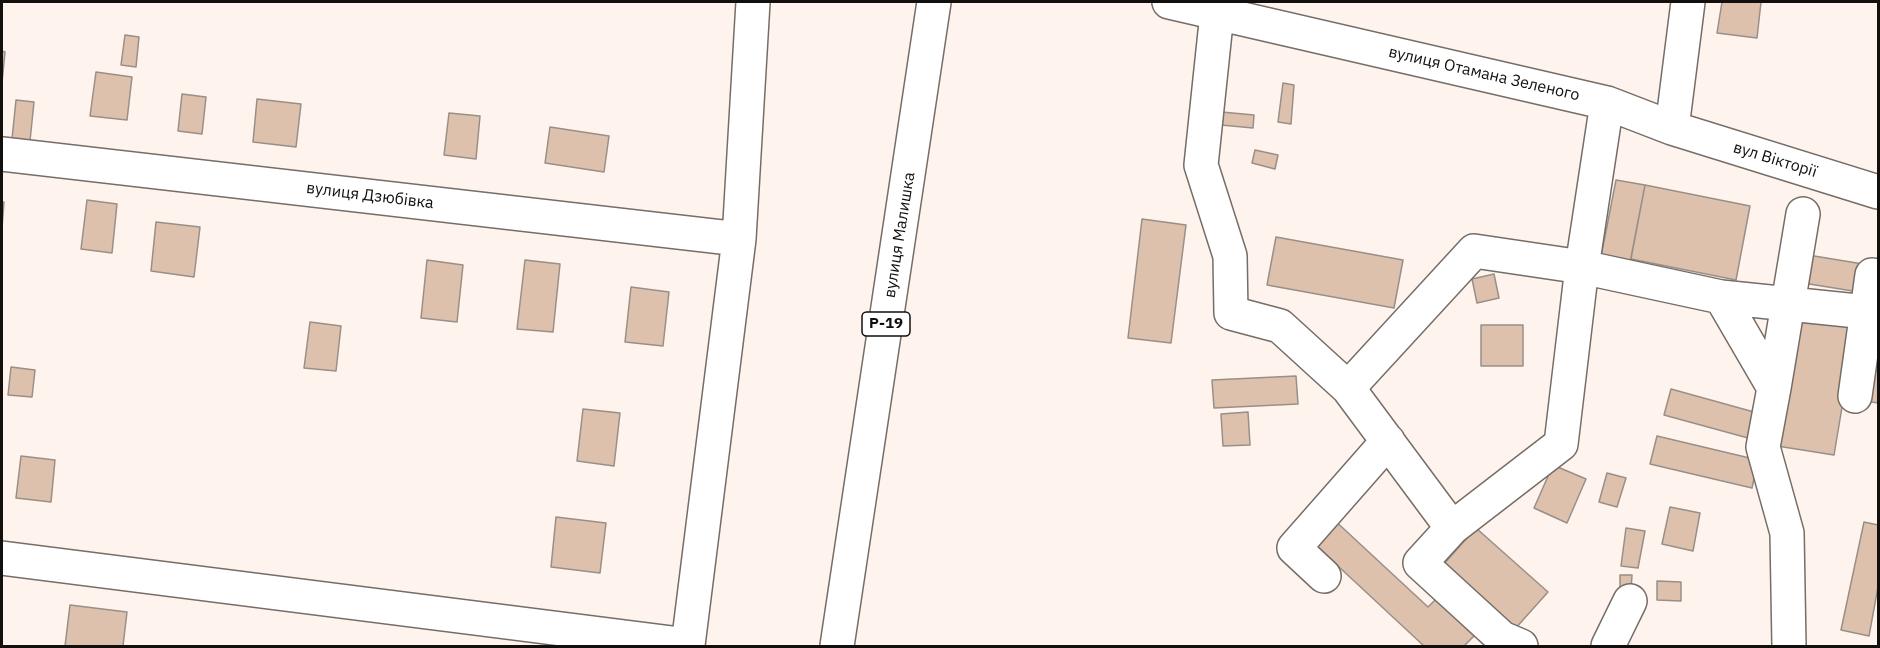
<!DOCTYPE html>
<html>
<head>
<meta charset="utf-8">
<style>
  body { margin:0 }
  #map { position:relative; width:1880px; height:648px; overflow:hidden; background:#fef4ed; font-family:"IBM Plex Sans",sans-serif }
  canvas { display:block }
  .frame { position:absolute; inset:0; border:3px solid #120f0c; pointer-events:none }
</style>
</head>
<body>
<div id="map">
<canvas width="1880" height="648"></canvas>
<div class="frame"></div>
</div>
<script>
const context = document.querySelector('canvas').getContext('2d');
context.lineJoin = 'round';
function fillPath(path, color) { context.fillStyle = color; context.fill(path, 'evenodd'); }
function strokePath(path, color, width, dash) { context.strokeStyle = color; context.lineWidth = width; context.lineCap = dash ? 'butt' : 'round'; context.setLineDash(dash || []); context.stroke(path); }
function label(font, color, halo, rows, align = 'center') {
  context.font = font + ' "IBM Plex Sans",sans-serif'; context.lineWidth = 4.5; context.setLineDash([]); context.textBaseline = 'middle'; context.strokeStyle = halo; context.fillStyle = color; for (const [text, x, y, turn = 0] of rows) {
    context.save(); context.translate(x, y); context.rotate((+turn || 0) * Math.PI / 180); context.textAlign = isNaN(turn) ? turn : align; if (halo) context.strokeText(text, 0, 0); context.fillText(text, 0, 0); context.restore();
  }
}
const building = new Path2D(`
  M1722 2H1761L1757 38 1717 33Z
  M125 35 139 37 136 67 121 65Z
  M2 51 5 52 2 83Z
  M96 72 132 77 127 120 90 116Z
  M1283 83 1294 85 1291 124 1278 122Z
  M182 94 206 97 202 134 178 131Z
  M257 99 301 104 296 147 253 142Z
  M16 100 34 102 30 141 12 139Z
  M1222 112 1254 115 1253 128 1221 125Z
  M449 113 480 116 476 159 444 155Z
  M550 127 609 136 604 172 545 163Z
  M1255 150 1278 155 1275 169 1252 163Z
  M1616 180 1645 185 1628 273 1599 267Z
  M1645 185 1750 206 1736 280 1631 259Z
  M87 200 117 204 112 253 81 249Z
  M2 202H4L2 228Z
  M1142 219 1186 225 1171 343 1128 338Z
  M156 222 200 227 194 277 151 271Z
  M1276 237 1403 260 1394 308 1267 285Z
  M1808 255 1863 264 1859 292 1803 283Z
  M427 260 463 265 457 322 421 318Z
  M525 260 560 264 553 332 517 329Z
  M1494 274 1499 298 1477 303 1472 279Z
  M631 287 669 292 663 346 625 342Z
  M1799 315 1856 324 1834 455 1777 446Z
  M310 322 341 326 336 371 304 368Z
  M1481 325H1523V366H1481Z
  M11 367 35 370 32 397 8 395Z
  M1870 369 1878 371V403L1866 401Z
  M1296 376 1298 404 1214 408 1212 380Z
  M1671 389 1754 412 1748 438 1664 415Z
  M583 409 620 413 614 466 577 461Z
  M1248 412 1250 445 1223 446 1221 414Z
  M1657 436 1758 460 1752 488 1650 464Z
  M21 456 55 460 51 502 16 498Z
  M1553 465 1586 479 1567 523 1534 508Z
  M1607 473 1626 478 1617 507 1599 502Z
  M1670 507 1700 513 1693 551 1662 544Z
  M556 517 606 523 600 573 551 567Z
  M1331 517 1428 607 1436 599 1475 635 1464 646H1424L1310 540Z
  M1864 522 1878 525V587L1869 636 1841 630Z
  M1476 528 1548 592 1514 630 1442 566Z
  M1626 528 1645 531 1638 568 1621 566Z
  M1620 575H1632L1631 590 1620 589Z
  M1657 581 1681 582V601L1657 600Z
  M70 605 127 612 123 646H65Z`);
const minor = new Path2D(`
  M1169 2 1607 103 1672 128 1688 2
  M1217 13 1201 165 1230 256 1231 313 1280 326 1348 388 1452 528 1420 563 1502 638 1521 646
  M1672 128 1878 192
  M2 154 739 239
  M1721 297 1867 312
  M1348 388 1474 251 1582 267 1721 297 1774 388 1763 447 1787 533 1789 646
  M1774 388 1803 214
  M1855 396 1872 275 1878 276
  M1452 528 1561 444 1582 267 1607 103
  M2 558 688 645 739 239 753 2
  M1324 576 1294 548 1388 441
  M1608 646 1630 601`);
const major = new Path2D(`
  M837 646 934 2`);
const shields = [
  [886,324,48]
];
const shieldNames = [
  ["Р-19",886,324]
];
const streetNames = [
  ["вулиця Отамана Зеленого",1484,74,13],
  ["вул Вікторії",1775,160,17],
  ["вулиця Дзюбівка",370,196,7],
  ["вулиця Малишка",900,235,-81]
];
fillPath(building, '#dec1ac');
strokePath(building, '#988f89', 1.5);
strokePath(minor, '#756d67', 36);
strokePath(major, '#756d67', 36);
strokePath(minor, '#fff', 33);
strokePath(major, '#fff', 33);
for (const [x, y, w] of shields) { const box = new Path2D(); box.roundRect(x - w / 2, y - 12, w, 24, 4.5); context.fillStyle = '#fff'; context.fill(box); strokePath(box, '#120f0c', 1.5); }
label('bold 15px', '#120f0c', null, shieldNames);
label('16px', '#120f0c', '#fff', streetNames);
</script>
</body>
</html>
